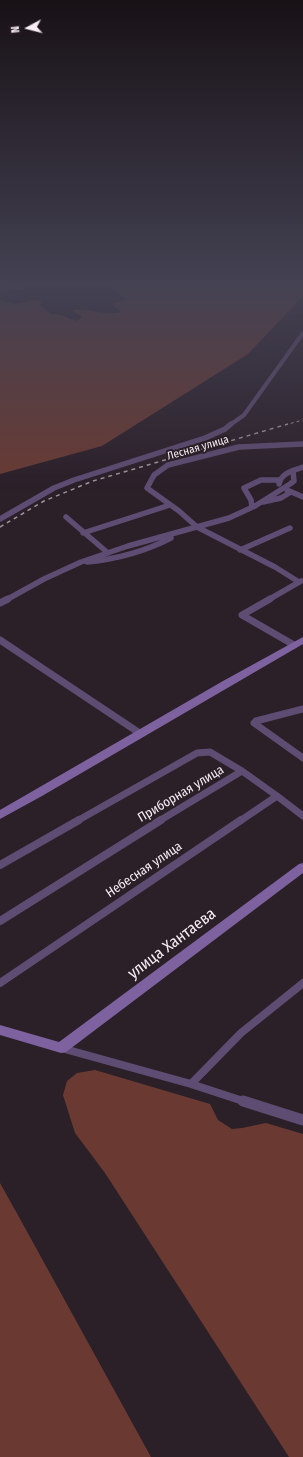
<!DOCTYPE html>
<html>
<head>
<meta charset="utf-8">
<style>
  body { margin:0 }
  #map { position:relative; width:303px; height:1457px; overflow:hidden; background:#2b1f28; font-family:"Fira Sans Condensed",sans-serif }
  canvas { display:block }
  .north { position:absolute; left:8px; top:8px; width:40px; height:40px; -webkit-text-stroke:3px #2b1f28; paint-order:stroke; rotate:263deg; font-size:11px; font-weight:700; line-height:16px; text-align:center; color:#f5edf3 }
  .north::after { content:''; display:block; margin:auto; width:14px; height:18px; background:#f5edf3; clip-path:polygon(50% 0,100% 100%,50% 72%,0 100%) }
</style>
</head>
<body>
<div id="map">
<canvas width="303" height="1457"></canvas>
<div class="north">N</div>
</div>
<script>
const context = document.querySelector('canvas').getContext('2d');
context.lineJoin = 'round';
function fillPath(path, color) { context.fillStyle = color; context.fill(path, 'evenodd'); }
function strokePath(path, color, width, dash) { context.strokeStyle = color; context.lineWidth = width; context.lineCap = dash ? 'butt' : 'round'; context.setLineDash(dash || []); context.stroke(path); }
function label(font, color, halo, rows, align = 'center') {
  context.font = font + ' "Fira Sans Condensed",sans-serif'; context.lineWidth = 4; context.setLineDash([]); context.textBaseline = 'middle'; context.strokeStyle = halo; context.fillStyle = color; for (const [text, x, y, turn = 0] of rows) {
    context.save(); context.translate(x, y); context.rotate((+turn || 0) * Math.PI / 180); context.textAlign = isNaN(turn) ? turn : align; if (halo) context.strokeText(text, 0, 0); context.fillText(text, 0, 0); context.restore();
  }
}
const green = new Path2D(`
  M108 287H303V296L248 354 102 446 0 474V300L15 304 35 300 42 302 40 305 51 314 61 315 76 321 82 317 72 310C91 307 102 317 121 312L112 304 127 299Z
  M95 1070 210 1104 218 1120 232 1129 242 1128 266 1123 303 1134V1457H289L105 1173 75 1133 63 1095 67 1081 77 1073Z
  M0 1183 19 1217 151 1457H0Z`);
const streetFar4 = new Path2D(`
  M0 290 22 287
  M230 425 244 415 303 333`);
const streetFar3 = new Path2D(`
  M279 484C282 472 293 471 303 467
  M287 490 303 497
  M263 502 281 498 291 492
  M252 507 251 500 244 488 261 480H280
  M66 517 108 553
  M0 519 54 488 74 480 205 438 225 429 231 424
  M83 533 170 505
  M240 550 290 528
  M87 562C117 559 144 552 171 538
  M299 582 275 567 197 527 179 511 147 488 154 475 168 465 239 447 303 444
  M6 600 44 579 81 562 128 546 229 518 255 506 290 484 294 481 293 471
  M268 600 301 581`);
const streetFar2 = new Path2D(`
  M270 599 242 615 294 645
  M0 603 8 599
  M0 640 141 734
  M303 709 256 721 254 723 303 758
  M242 771 277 796
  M77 821 197 753 210 752 242 771 159 821
  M240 821 277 796 303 816`);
const streetFar1 = new Path2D(`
  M0 865 79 820
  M0 921 161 820
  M0 983 241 820
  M61 1048 191 1084 246 1102
  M191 1084 241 1033 303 983`);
const street = new Path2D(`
  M243 1101 303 1120`);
const secondary = new Path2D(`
  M303 637V644L42 796 0 819V810L223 681Z
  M303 863V873L66 1052 61 1053 0 1035V1025L59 1042 299 864Z`);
const railFar1 = new Path2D(`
  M285 425 303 420`);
const rail = new Path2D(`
  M0 527 44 501 93 481 288 424`);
const farStreetnames = [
  ["Лесная улица",198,448,-16]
];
const streetNames = [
  ["Приборная улица",181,794,-31],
  ["Небесная улица",144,870,-34]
];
const nearStreetnames = [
  ["улица Хантаева",172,944,-37]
];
fillPath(green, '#6a3a32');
strokePath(streetFar4, '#5e4c72', 4);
strokePath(streetFar3, '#5e4c72', 5.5);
strokePath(streetFar2, '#5e4c72', 7);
strokePath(streetFar1, '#5e4c72', 8);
strokePath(street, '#5e4c72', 11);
fillPath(secondary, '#7e629f');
strokePath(railFar1, '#9f959c', 1, [3, 3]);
strokePath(rail, '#9f959c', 1.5, [4, 4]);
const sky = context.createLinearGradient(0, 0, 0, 491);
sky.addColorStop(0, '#181116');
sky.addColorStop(0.58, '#444253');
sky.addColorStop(1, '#44425300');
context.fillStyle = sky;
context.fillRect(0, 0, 303, 491);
label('11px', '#f5edf3', '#2b1f28', farStreetnames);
label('13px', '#f5edf3', '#2b1f28', streetNames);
label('16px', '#f5edf3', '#2b1f28', nearStreetnames);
</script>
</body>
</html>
